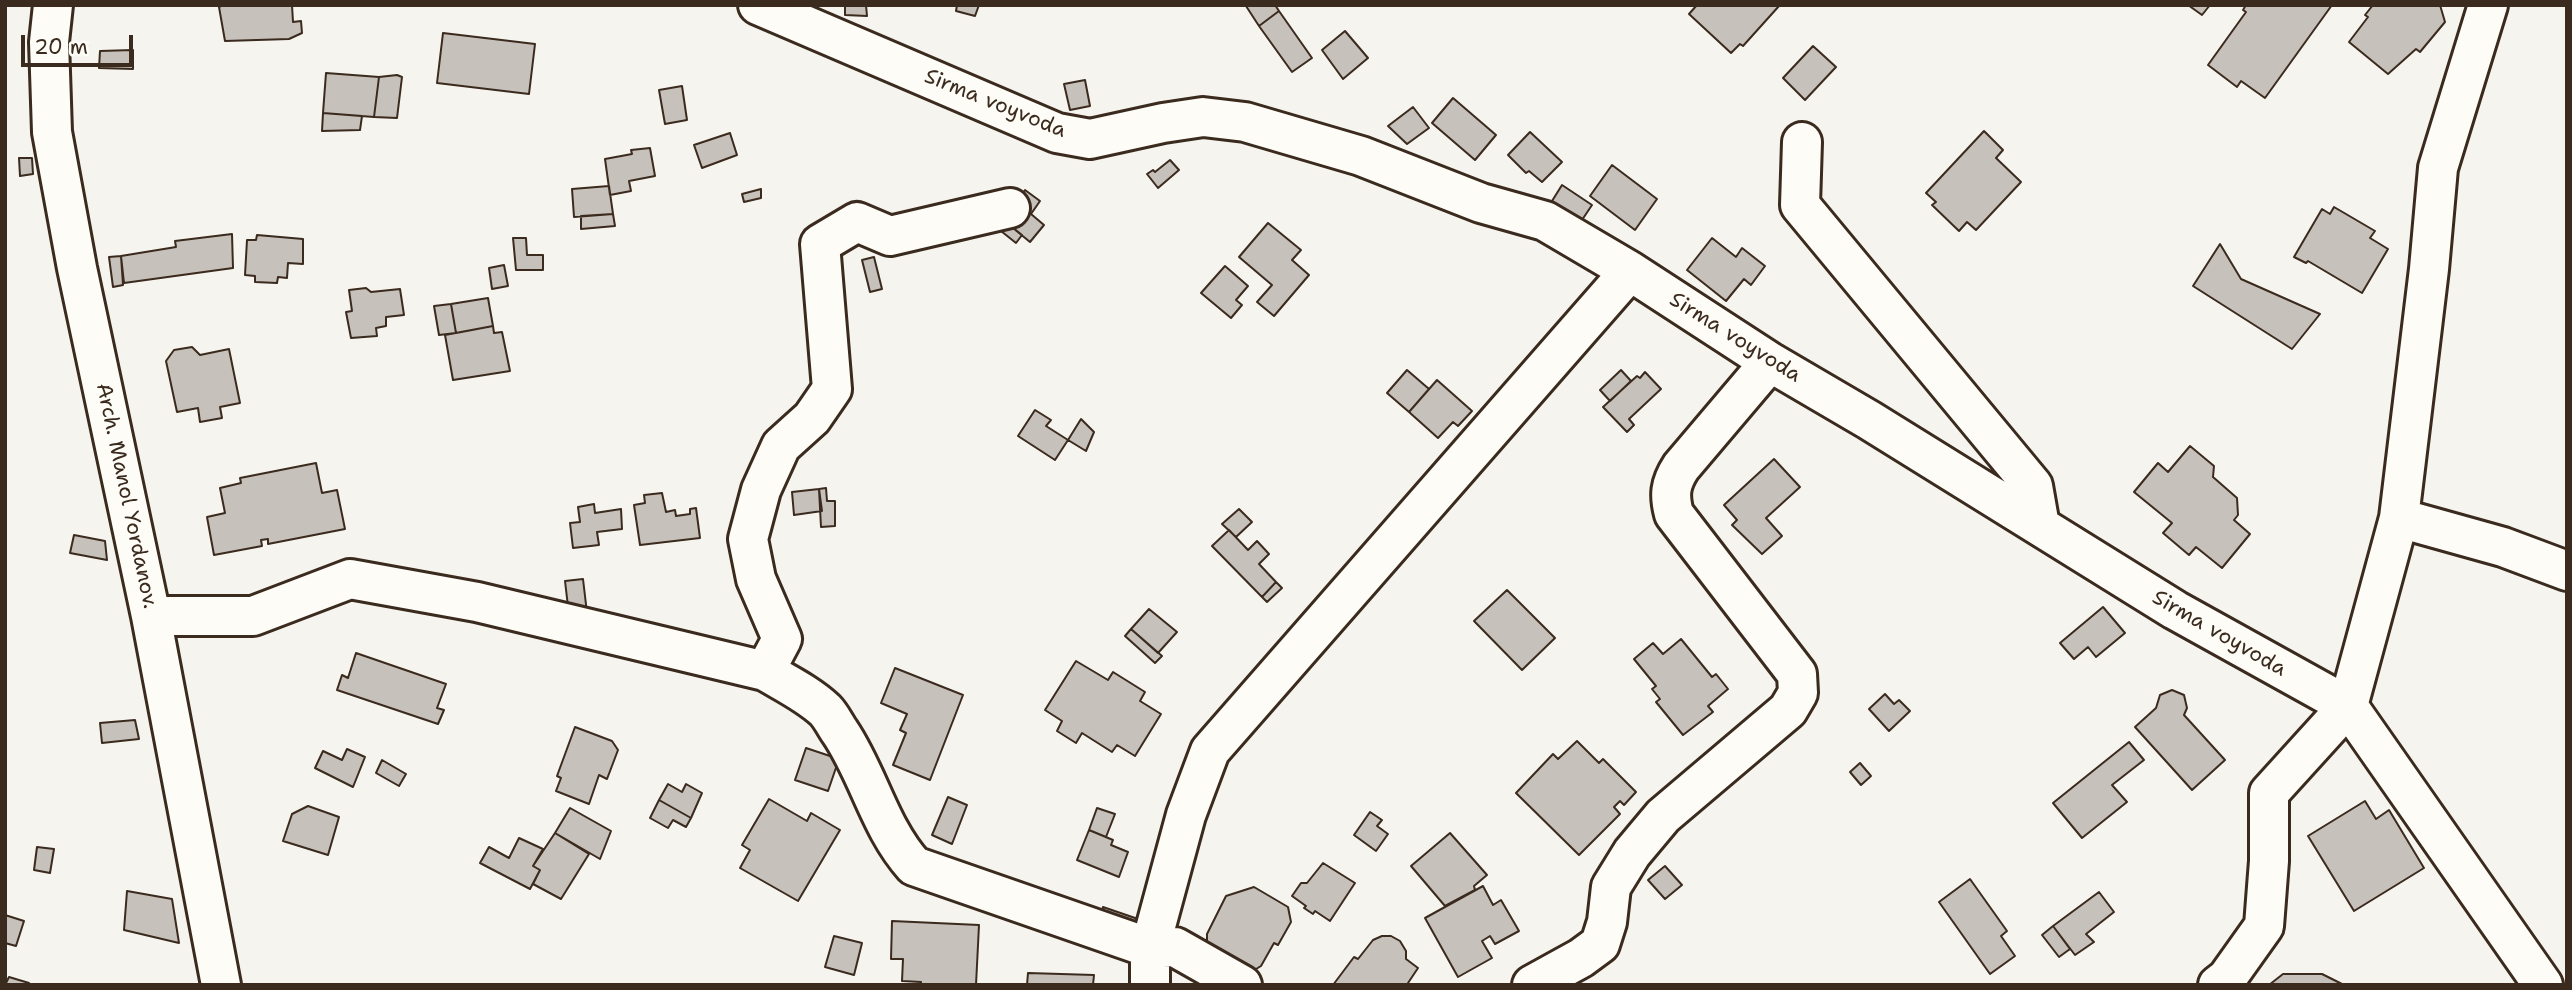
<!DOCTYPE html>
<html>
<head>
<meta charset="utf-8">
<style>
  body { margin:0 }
  #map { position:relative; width:2572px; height:990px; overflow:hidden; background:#f5f4ee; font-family:"Shantell Sans",sans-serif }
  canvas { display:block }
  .frame { position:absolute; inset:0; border:7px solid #3b2a1e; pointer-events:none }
  .scale { position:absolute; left:21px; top:35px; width:112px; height:32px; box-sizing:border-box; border:4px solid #3b2a1e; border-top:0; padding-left:9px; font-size:21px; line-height:24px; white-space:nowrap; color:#3b2a1e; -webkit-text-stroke:5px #fdfcf7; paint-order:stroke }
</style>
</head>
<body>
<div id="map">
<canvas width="2572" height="990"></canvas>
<div class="frame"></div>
<div class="scale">20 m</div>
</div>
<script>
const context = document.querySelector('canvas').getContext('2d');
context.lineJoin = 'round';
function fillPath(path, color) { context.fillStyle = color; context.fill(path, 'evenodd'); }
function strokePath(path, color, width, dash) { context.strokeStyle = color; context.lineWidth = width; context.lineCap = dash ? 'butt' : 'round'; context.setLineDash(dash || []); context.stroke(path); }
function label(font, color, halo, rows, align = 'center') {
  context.font = font + ' "Shantell Sans",sans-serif'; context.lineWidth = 5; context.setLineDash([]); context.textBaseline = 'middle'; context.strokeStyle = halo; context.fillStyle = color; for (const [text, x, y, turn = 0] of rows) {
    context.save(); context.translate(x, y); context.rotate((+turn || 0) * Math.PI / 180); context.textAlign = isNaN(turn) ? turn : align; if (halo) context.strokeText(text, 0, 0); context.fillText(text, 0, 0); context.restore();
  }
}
const building = new Path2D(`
  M223 5H292L293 22 301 21 302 33 289 39 225 41 219 7Z
  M845 5H866L867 16 845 15Z
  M957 5H979L975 16 956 11Z
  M1275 5 1279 11 1259 26 1246 6Z
  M1697 5H1778L1779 6 1743 46 1740 44 1731 53 1689 14Z
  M2188 5H2210L2202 15Z
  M2246 5H2332L2265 98 2241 81 2237 87 2208 65 2246 12 2243 10Z
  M2373 5H2440L2445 22 2420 52 2416 49 2388 74 2349 42 2368 17 2365 15Z
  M1279 11 1312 58 1292 72 1259 26Z
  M1345 31 1368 58 1343 79 1322 50Z
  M443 33 535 44 529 94 437 83Z
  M1813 46 1836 67 1805 100 1783 78Z
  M133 50V69L99 68 100 51Z
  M326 73 379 77 374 117 323 113Z
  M397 75 402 77 397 118 374 117 379 77Z
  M1085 80 1090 106 1070 110 1064 84Z
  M682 86 687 120 665 124 659 90Z
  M1453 98 1496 135 1475 160 1432 123Z
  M1413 107 1429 128 1407 144 1388 126Z
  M323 113 362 116 360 130 322 131Z
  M1984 131 2003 150 1996 158 2021 182 1976 230 1967 222 1959 231 1932 205 1936 202 1926 193Z
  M1530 132 1562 162 1542 182 1529 171 1526 173 1508 155Z
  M730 133 737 155 702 168 694 145Z
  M650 148 655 176 629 181 631 191 610 195 605 159 632 154 631 150Z
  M19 158H32L33 174 20 176Z
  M1170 160 1179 170 1158 188 1147 174 1153 170 1155 172Z
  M1612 165 1657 199 1635 230 1590 196Z
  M1562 185 1592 205 1582 220 1552 201Z
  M609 186 613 214 574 217 572 189Z
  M761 189V198L744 202 742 194Z
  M1025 190 1040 201 1031 214 1044 225 1030 242 1002 219Z
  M2334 207 2375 231 2370 238 2388 249 2362 293 2308 261 2306 263 2294 257 2322 209 2330 214Z
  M613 214 615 226 581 229V216Z
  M1002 219 1022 235 1016 243 996 227Z
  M1268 223 1301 250 1292 260 1309 275 1274 316 1257 302 1272 285 1239 257Z
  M232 234 233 268 124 283 121 256 176 247 175 241Z
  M257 235 303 239V264L288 263 287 278 278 277 277 283 255 282V276L245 275 247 240H256Z
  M513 238H526L527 255H543V270H516Z
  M1712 238 1736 257 1742 248 1765 266 1751 285 1744 279 1726 301 1687 270Z
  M2220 244 2241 279 2320 314 2292 349 2193 286Z
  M121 256 123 285 113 287 109 257Z
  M874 257 882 289 870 292 862 260Z
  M504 265 508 286 492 289 489 268Z
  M1225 266 1248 286 1236 300 1242 305 1231 318 1201 293Z
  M366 288 371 292 400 289 404 315 386 317V326L376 328 377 336 351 338 346 312 352 311 349 290Z
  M488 298 493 326 456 333 451 304Z
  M451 304 456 333 439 335 434 306Z
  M493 326 494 333 502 332 510 371 453 380 445 335Z
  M192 347 200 355 229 349 240 403 220 407 222 418 200 422 198 408 177 412 166 361 174 350Z
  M1407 370 1429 389 1409 412 1387 393Z
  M1621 370 1631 381 1610 401 1600 390Z
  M1645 372 1661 389 1629 419 1634 425 1627 432 1603 407 1637 376 1640 378Z
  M1437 380 1472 411 1458 426 1453 422 1438 438 1409 412Z
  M1035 410 1051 420 1046 426 1068 440 1055 460 1018 436Z
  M1081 419 1094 432 1086 451 1068 440Z
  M2190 446 2214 466 2213 477 2237 498 2238 515 2234 520 2250 534 2222 568 2196 547 2189 555 2163 533 2172 523 2134 492 2158 463 2168 472Z
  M1774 459 1800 487 1766 518 1782 536 1762 554 1732 525 1737 520 1724 505Z
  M316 463 322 493 337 490 345 529 268 544V539L261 540 262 546 214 555 207 517 225 513 220 488 241 483 240 478Z
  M826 488 827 501H835V526L821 527 819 489Z
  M819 489 822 511 794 515 792 492Z
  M662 493 666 512 675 510 676 516 690 514V509L696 508 700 538 640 545 634 505 645 503 644 495Z
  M594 504 595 513 621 509 622 529 597 532 599 545 573 548 570 523 580 522 578 507Z
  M1239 509 1252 522 1236 537 1222 524Z
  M1229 530 1248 550 1257 541 1269 554 1259 564 1276 582 1262 597 1212 546Z
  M74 535 105 541 107 560 70 553Z
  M583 579 587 613 569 615 565 581Z
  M1276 582 1282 588 1267 602 1262 597Z
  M1507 590 1555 638 1522 670 1474 621Z
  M2103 607 2125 633 2096 657 2088 647 2074 659 2060 643Z
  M1149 609 1177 632 1158 653 1131 629Z
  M1131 629 1162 656 1155 663 1125 636Z
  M1681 639 1712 677 1716 674 1728 689 1708 706 1713 712 1683 735 1656 702 1660 699 1652 689 1656 686 1634 659 1653 643 1663 654Z
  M356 653 446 684 437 708 444 710 438 724 337 690 342 675 348 678Z
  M1076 661 1108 680 1113 672 1145 692 1140 701 1161 714 1135 756 1117 745 1112 752 1082 733 1076 743 1057 731 1062 721 1045 710Z
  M895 668 963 695 930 780 893 765 906 733 900 730 907 714 881 703Z
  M2172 690 2184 695 2187 708 2184 715 2225 760 2192 790 2135 727 2156 708 2160 695Z
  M1885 694 1894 704 1899 700 1910 711 1889 731 1869 709Z
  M135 720 139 739 102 743 100 723Z
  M575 727 612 741 618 750 607 779 599 775 589 804 556 791 561 778 557 776Z
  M1577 741 1599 763 1603 759 1636 792 1624 805 1620 801 1614 807 1620 814 1579 855 1516 793 1553 754 1558 759Z
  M2129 742 2144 760 2112 785 2127 802 2082 838 2053 803Z
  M806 748 839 759 828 791 795 780Z
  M347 749 365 757 353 787 315 768 323 751 342 760Z
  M382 760 406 774 399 786 376 773Z
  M1860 763 1871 776 1861 785 1850 772Z
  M668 784 682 792 686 784 702 793 691 818 659 800Z
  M948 797 967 805 952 844 932 835Z
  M769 799 807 821 811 813 840 830 798 901 740 868 750 850 742 845Z
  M659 800 691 818 686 827 673 820 668 828 650 818Z
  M2365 801 2376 819 2389 810 2424 868 2354 911 2308 836Z
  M308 806 339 817 328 855 283 841 292 814Z
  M570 808 611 831 600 859 555 833Z
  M1097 808 1115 814 1106 837 1089 830Z
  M1370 812 1382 820 1377 826 1388 834 1376 851 1354 835Z
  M1089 830 1113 840 1111 845 1128 852 1119 877 1077 860Z
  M555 833 589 854 561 899 533 884 540 870 533 866Z
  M1450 833 1487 875 1474 886 1475 890 1445 906 1411 866Z
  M519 838 543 849 533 866 540 870 530 889 480 863 489 847 509 858Z
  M37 847 54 849 50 873 34 870Z
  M1323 863 1355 883 1330 921 1315 911 1313 914 1304 908 1306 906 1292 896 1301 883H1307Z
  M1665 866 1682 885 1665 899 1648 880Z
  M1970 879 2007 931 2001 936 2015 956 1990 974 1939 902Z
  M1483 886 1493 905 1501 900 1519 931 1495 944 1490 936 1482 941 1492 958 1458 977 1425 918Z
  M1254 887 1288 907 1291 922 1278 945 1274 943 1261 966 1248 974 1207 952V934L1226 896Z
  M127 891 172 899 179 943 124 930Z
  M2099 892 2114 912 2086 934 2094 942 2075 955 2053 926Z
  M1103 907 1138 919 1136 933 1098 927Z
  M5 915 24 921 16 946 5 943Z
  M892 921 979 925 976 985H921V982L902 981 903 959H891Z
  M2053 926 2070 949 2059 957 2042 935Z
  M834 936 862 943 854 975 825 967Z
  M1382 936H1391L1400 941 1406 951V959L1418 968 1408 983 1410 985H1333L1354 957 1358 959 1373 940Z
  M1028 973 1094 975 1093 985H1027Z
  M2283 974H2322L2344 985H2269Z
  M9 977 29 983 28 985H5Z`);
const minor = new Path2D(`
  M53 5 49 42 52 132 77 268 151 616 221 985
  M758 5 1057 133 1090 139 1163 123 1203 117 1245 122 1361 156 1481 203 1545 221 1630 271 1770 362 1869 420 2175 610 2348 706 2543 985
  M1802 142 1800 205 2033 486 2040 526
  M2399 518 2503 547 2567 571
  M151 616H253L350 579 477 602 765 671C785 683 808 694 825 710 831 716 835 725 840 732 869 775 879 827 914 866L1150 948 1175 947 1242 985
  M765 671 782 639 756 579 748 539 761 490 781 446 812 418 832 389 820 244 857 222 890 236 1010 208
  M1150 985V948L1186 815 1210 751 1630 271
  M1532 985 1581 958 1600 944 1607 922 1611 887 1632 853 1663 816 1788 710 1798 693 1797 674 1674 514C1669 495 1670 484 1681 467L1770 362
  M2218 985 2227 978 2264 926 2269 861V793L2348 706 2399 518 2429 269 2438 168 2488 5`);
const streetNames = [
  ["Sirma voyvoda",995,104,22],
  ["Sirma voyvoda",1735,338,32],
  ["Arch. Manol Yordanov.",126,496,78],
  ["Sirma voyvoda",2219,634,30]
];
fillPath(building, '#c7c1bb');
strokePath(building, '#3b2a1e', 2);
strokePath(minor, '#3b2a1e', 44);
strokePath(minor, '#fdfcf7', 38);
label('21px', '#3b2a1e', '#fdfcf7', streetNames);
</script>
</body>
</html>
